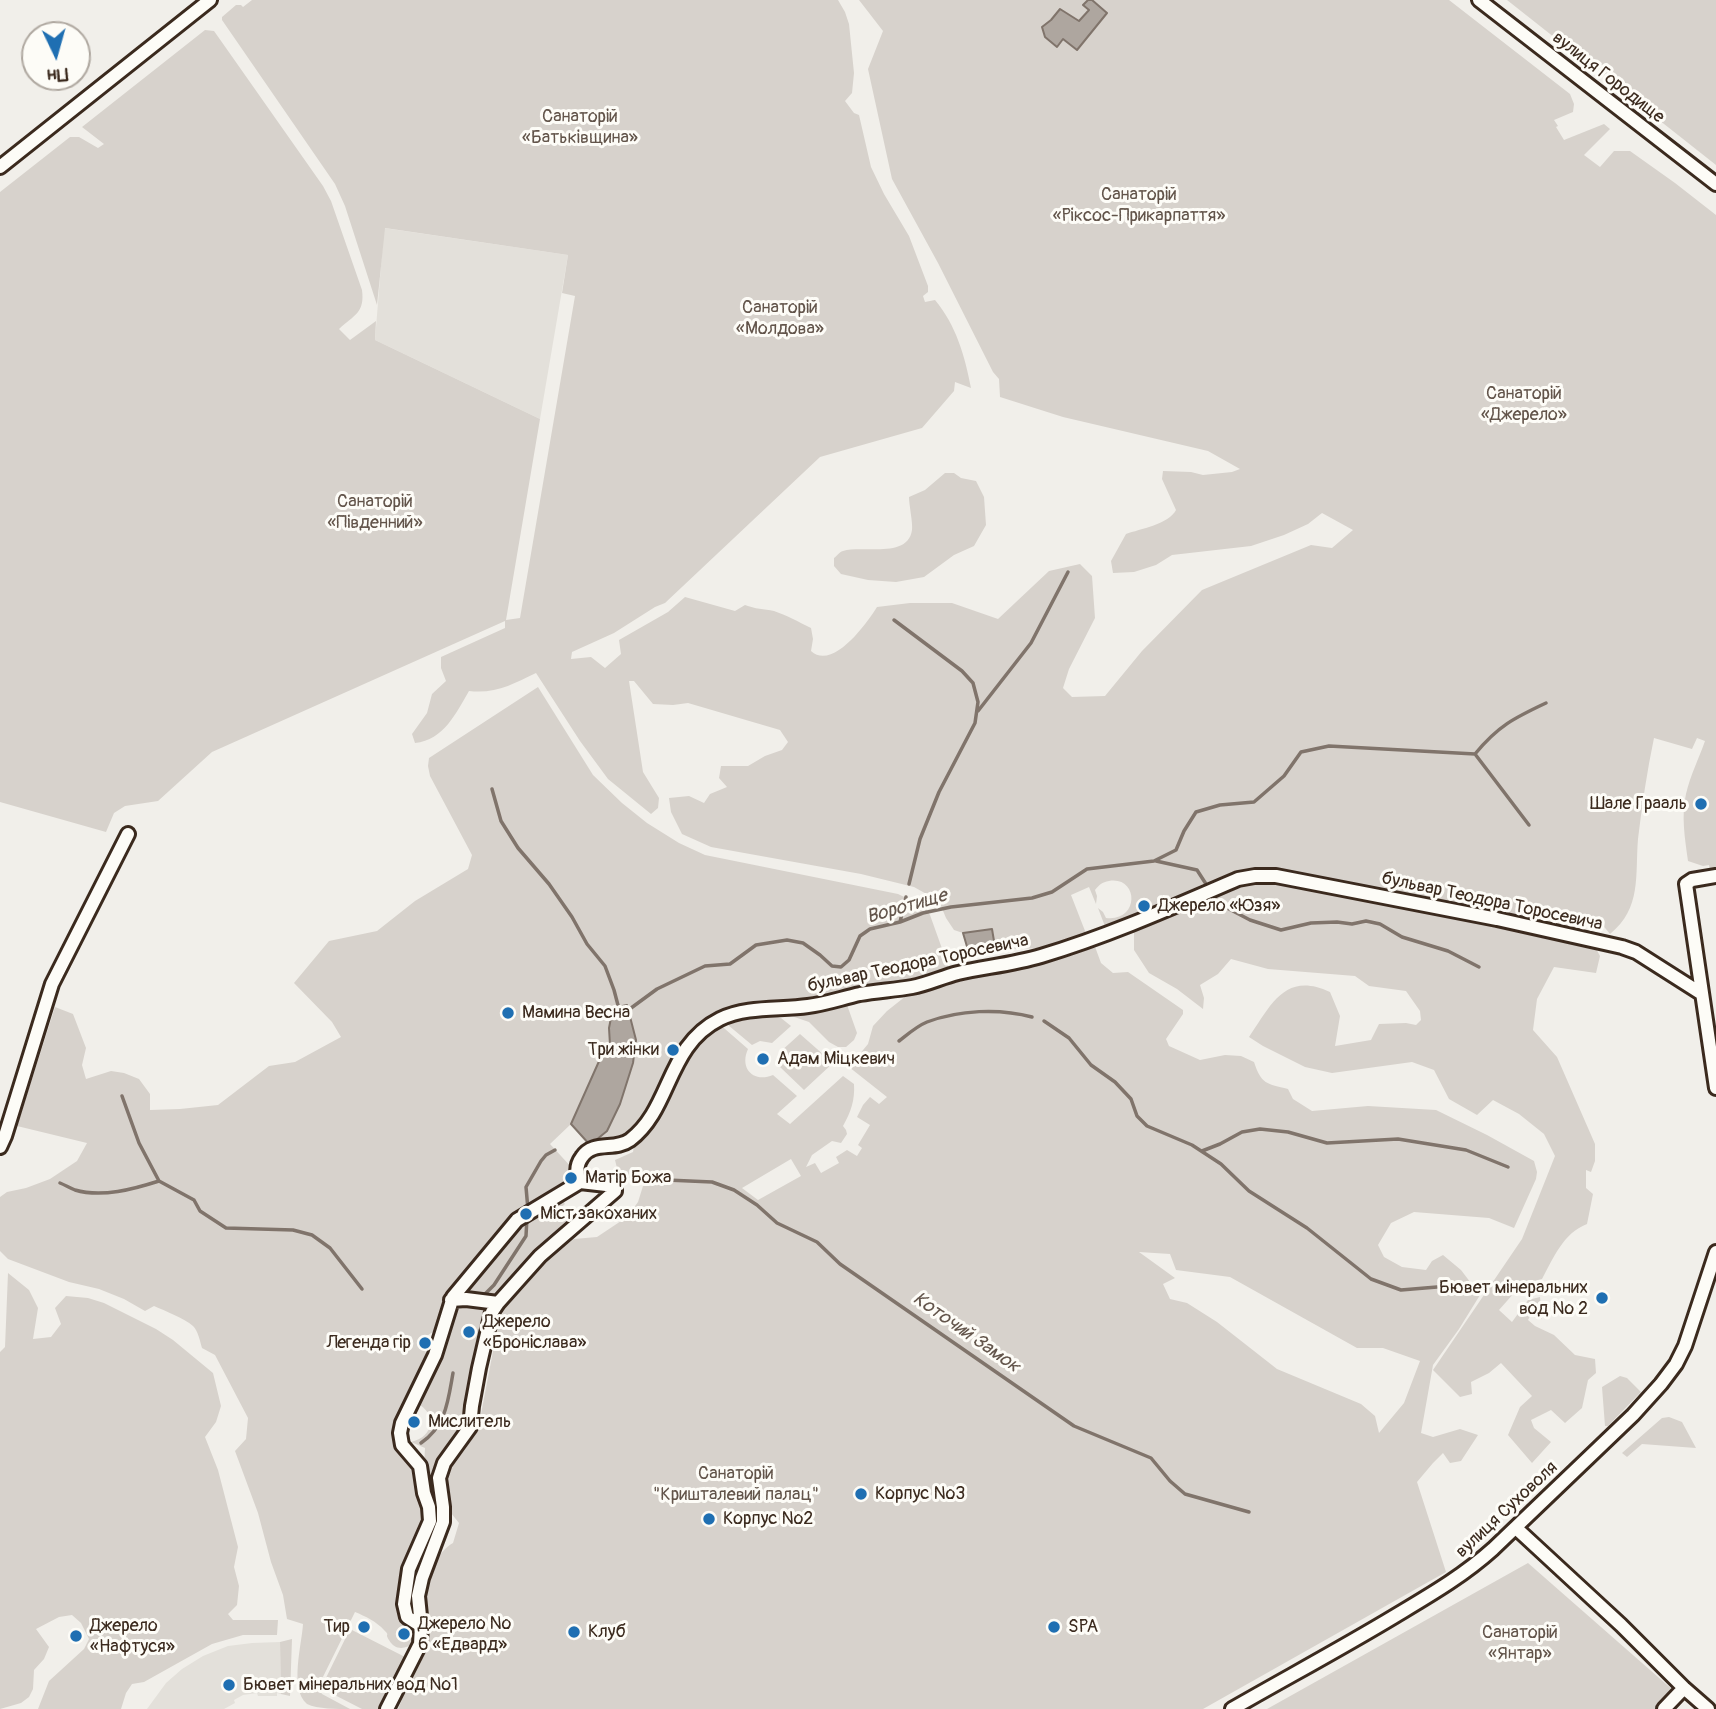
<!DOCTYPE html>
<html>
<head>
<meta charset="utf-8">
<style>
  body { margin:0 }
  #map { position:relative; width:1716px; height:1709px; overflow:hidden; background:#f1efea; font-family:Pangolin,sans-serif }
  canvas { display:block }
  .north { position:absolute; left:21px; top:21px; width:70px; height:70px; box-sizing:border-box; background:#fdfcf7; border:2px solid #afa8a0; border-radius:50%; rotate:175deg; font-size:19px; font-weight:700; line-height:28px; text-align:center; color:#3b2a1e }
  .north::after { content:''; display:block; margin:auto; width:24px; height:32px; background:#1f6fb2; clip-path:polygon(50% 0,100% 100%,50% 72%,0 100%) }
</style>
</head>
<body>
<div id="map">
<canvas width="1716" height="1709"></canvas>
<div class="north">Пн</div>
</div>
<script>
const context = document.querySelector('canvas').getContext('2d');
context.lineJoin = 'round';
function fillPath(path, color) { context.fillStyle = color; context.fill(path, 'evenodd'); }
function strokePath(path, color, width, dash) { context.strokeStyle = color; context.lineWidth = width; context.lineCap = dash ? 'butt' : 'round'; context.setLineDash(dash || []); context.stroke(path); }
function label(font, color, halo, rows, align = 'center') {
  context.font = font + ' Pangolin,sans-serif'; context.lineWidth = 6; context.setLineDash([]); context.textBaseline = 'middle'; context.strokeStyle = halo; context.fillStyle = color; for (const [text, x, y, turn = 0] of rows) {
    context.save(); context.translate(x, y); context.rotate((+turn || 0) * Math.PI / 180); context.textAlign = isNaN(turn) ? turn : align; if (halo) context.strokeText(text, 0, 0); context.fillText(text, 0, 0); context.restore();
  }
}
const built = new Path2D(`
  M384 228 568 255 540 419 375 340Z
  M280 1642 281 1694 277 1693V1696H258L257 1693 243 1695 234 1700 235 1703 224 1709H147L166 1683 182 1669 203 1656 228 1646 252 1643Z`);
const green = new Path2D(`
  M252 0H838L845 12 849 24 854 73 852 93 845 101 854 113 859 115 871 167 884 194 909 236 928 286V292L923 296 925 302 935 300C956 325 965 356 971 388L955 382 954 391 922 428 820 457 665 603 655 607 614 633 572 652 571 659 591 657 605 668 621 654 619 640 668 612 685 597 735 611 745 605C755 609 764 609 774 611 786 615 799 622 811 628L813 639 811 651C833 671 867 623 877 607L910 603H952L998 619 1049 571 1080 564 1092 576 1095 618 1069 669 1063 688 1072 697 1105 696 1142 651 1202 590 1311 545 1332 548 1353 530 1322 513 1308 524 1284 535 1251 546 1172 555 1156 565 1134 572 1113 573 1111 561 1126 534C1140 529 1169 524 1176 510L1162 479 1163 471 1191 472 1203 475 1232 472 1240 469 1208 451 1063 417 1000 397 999 379 993 372 938 263 892 179 868 69 883 31 859 0H1449L1570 94 1574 104 1573 112 1554 120 1558 126 1556 127 1564 140 1604 124 1610 129 1584 155 1600 167 1614 151H1630L1675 183 1716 215V869L1710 870 1709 865 1703 866 1688 861C1685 839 1681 816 1686 794 1690 776 1699 758 1705 741L1697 738 1692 749 1654 738C1647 771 1642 805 1638 839 1635 875 1642 908 1610 934L1601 923 1580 918 1578 928 1278 870 1258 871 1106 929 1098 908 1103 912 1106 918C1140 922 1139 876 1109 881 1102 882 1099 885 1095 890L1097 896 1096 904 1089 887 1071 895 1087 936 1050 948 1014 949 995 947 992 929 963 933 954 930 946 918 939 901 914 887 861 874 711 847 682 834 671 812 669 798 689 796 704 803 710 794 727 787 719 778 721 766H748L765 756 782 750 788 742 780 730 688 703 673 705 653 704 634 681H629L643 772 659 798 658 808 651 814 608 779 580 741 536 673C513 684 496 694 469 691 456 713 444 740 415 743L412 734 427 713 432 694 446 681 441 668V657L505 628V621L212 752 158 801 125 806 114 813 106 832 0 802V192L70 137H79L98 148 104 144 82 127 205 30 214 31 226 48 323 186 331 201 362 290C365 313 354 315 339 329L350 340 376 321 375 340 540 419 506 620 520 618 575 296 562 293 568 255 385 228 377 305 345 206 335 184 222 20V17L236 5H241L243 7Z
  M1507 0H1716V165Z
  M945 473H954L961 478 976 481 984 497 986 525 974 546 954 555 924 577 896 582 868 580 841 574 834 566V558C837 556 839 552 843 551 862 545 908 559 912 530 913 523 909 505 909 497L925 490Z
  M538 687 593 775 622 803 647 823 679 843 705 855 898 894 925 907 930 915 950 971 913 984 809 1004 749 1009 699 1032 652 1114 627 1138 598 1140C618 1119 625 1089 633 1063L609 1028 610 1045 600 1059 571 1124 550 1144 573 1169 566 1175 562 1187 512 1218 439 1331C426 1332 422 1341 426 1353L431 1357 400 1421 416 1467 426 1516 401 1607 415 1625 414 1643C406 1649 395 1651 389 1640 384 1632 391 1637 384 1630 377 1622 365 1616 355 1612L318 1687 322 1694 350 1709C338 1709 317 1709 307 1704 289 1689 302 1644 303 1624L287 1619 283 1595 271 1562 258 1513 235 1451 246 1439 248 1418 215 1355 202 1348C200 1341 198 1331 193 1326 184 1318 165 1311 154 1306L145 1311 124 1299 99 1289 69 1282 8 1259 0 1251V1197L7 1192 26 1188 50 1179 77 1161 87 1143 17 1126 55 1007 73 1014 86 1048 82 1065 86 1079 111 1071 124 1073 139 1079 150 1094V1110L180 1109 218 1105 269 1066 295 1062 341 1037 332 1022 294 983 329 941 377 931 415 901 468 869 472 855 430 776 428 766 429 758Z
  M1254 882H1282L1415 907 1594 945 1600 956 1596 973 1554 967 1537 999 1533 1030 1557 1057 1595 1144V1161L1591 1172 1586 1170V1188L1593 1194 1587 1224C1563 1233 1553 1259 1542 1279L1522 1284 1499 1310 1512 1322 1528 1300 1540 1297 1542 1319 1530 1316 1528 1320 1535 1326 1554 1335 1575 1355 1595 1359 1596 1373 1588 1380 1582 1408 1565 1423 1551 1410 1531 1420 1534 1428 1551 1442 1532 1463 1508 1435 1520 1407 1532 1396 1501 1363 1489 1373 1471 1382 1472 1394 1460 1397 1433 1370 1522 1239 1555 1156 1544 1134 1519 1114 1493 1100 1477 1115 1449 1099 1434 1070 1412 1062 1332 1073 1305 1067 1263 1046 1249 1037C1271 1005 1285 971 1330 992L1340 1016 1335 1046 1371 1040 1379 1024 1406 1023 1416 1025 1421 1020 1420 1011 1406 991 1369 986 1355 976 1268 969 1231 959 1218 974 1200 985 1204 998 1203 1009 1177 989 1149 973 1134 950V930C1148 924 1163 920 1176 913 1202 901 1226 887 1254 882Z
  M1094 944 1101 963 1113 973 1128 972 1183 1010V1014L1166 1039 1169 1046 1200 1060 1225 1055 1241 1056 1254 1062C1261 1084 1267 1084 1288 1089L1293 1099 1312 1111 1368 1106 1436 1110 1487 1135 1534 1161 1537 1172 1536 1179 1514 1228 1489 1218 1414 1212 1391 1223 1378 1245 1384 1257 1402 1267 1426 1270 1432 1261 1443 1255 1461 1270 1480 1295 1459 1329 1433 1365 1421 1433 1433 1437 1460 1429 1478 1435 1461 1461 1450 1463 1443 1453 1433 1463 1417 1482 1446 1572 1203 1709H398L424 1645C428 1628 424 1612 425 1595 427 1576 437 1552 453 1543L459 1523 451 1513 447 1480 452 1464 464 1451 473 1437 481 1414 498 1325 503 1312 508 1303 521 1291 550 1257 574 1239 597 1237 627 1217 638 1202 643 1186 650 1184V1179L630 1180V1178L620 1180 615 1160 633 1152 634 1146 632 1140 683 1053 717 1022 748 1049C739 1069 754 1083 773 1075L797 1096 777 1114 790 1124 843 1076 854 1084C855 1100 851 1112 843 1126L846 1130 847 1134 841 1143 832 1141 812 1155 806 1167 815 1163 821 1173 839 1163 836 1157 847 1150 857 1156 862 1148 858 1145 870 1125 857 1117 863 1105 870 1097 879 1104 887 1097 849 1067 868 1044 873 1026 887 1011 911 992 935 984ZM791 1159 801 1176 758 1200 742 1188ZM1139 1252 1170 1254 1176 1270 1230 1277 1357 1348H1383L1420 1361 1404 1403 1379 1433 1375 1416 1361 1404 1277 1369 1217 1322 1187 1303 1170 1299 1163 1284 1175 1278Z
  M846 1002 857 1033 854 1040 846 1047H838L829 1042 809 1022 777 1011Z
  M767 1014 781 1018 791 1026 772 1043 760 1041 752 1045 722 1020Z
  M800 1034 833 1063 804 1090 780 1067 782 1062 780 1052Z
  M563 1201 565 1204 557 1211 563 1218 571 1212 576 1219 557 1235 494 1297 463 1293 520 1225Z
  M8 1273 29 1290 38 1308 33 1339 51 1337 61 1324 55 1308 66 1296 88 1298 104 1303 156 1329 173 1340 213 1373 221 1406 216 1422 205 1437 218 1470 238 1547 234 1567 239 1586 237 1605 228 1614 233 1620H278L277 1635H243L212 1644 144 1682 132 1684 126 1693 121 1709H38L49 1681 84 1649 89 1639 81 1623 72 1615 59 1617 36 1629 49 1647 44 1659 34 1670 33 1689 29 1697 21 1703 0 1709V1352L5 1347Z
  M460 1304 482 1306 486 1308 488 1316 467 1424 444 1454 441 1518 432 1543H427L424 1466 425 1448 411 1442C434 1437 438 1413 416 1403L454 1305Z
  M1620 1376 1627 1378 1641 1392 1608 1426H1605L1602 1387Z
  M1669 1417 1682 1422 1696 1448 1642 1444 1627 1457 1622 1453 1662 1418Z
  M1528 1563 1674 1691 1655 1709H1267Z
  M350 1629 407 1658 380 1709H362L321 1688Z
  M292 1639 290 1696 281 1694 280 1642Z`);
const water = new Path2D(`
  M1088 0H1092L1107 13 1077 50 1063 39 1057 47 1045 37 1042 27 1051 20 1060 9 1079 21 1089 10 1083 5Z
  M992 929 995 947 968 950 963 933Z
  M627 1005 636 1040 633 1063 620 1104 607 1131 590 1145 571 1124 600 1059 610 1045 609 1028 613 1008Z`);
const stream = new Path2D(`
  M894 620 962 671 973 683 978 702 975 723 939 792 920 839 909 884
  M978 711 1031 643 1068 572
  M1475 754C1498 726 1514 718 1546 703
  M492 789 501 821 518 848 549 884 572 917 587 944 605 966 614 990 619 1009
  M1156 861 1197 870 1206 884
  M1212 900 1250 920 1281 930 1311 923 1337 922 1352 924 1366 921 1380 924 1402 937 1448 951 1479 967
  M900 922 906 897
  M627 1011 657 989 705 966 730 964 756 945 787 940 803 943 820 955 832 966 841 967 849 960 860 936 870 929 900 922 923 913 951 907 1032 898 1052 892 1087 869 1154 861 1176 850 1184 831 1196 812 1220 805 1254 802 1284 776 1301 752 1329 746 1475 754 1529 825
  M1044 1021 1069 1038 1091 1065 1115 1082 1131 1099 1137 1116 1147 1126 1192 1145 1221 1164 1249 1191 1307 1228 1371 1279 1401 1290 1461 1285
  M899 1041C908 1034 917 1026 927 1022 959 1010 999 1008 1032 1017
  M122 1096 139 1143 159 1181
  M1202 1151 1220 1144 1242 1132 1260 1129 1288 1132 1327 1143 1398 1139 1466 1150 1508 1167
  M667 1180 712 1182 734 1190 757 1205 777 1223 817 1242 840 1264 1074 1426 1151 1458 1170 1481 1185 1494 1249 1512
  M60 1183C65 1185 70 1188 75 1190 102 1198 134 1189 159 1181L194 1200 200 1211 226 1228 293 1230 312 1235 330 1248 362 1289
  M528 1210 526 1187 541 1161 546 1155 555 1150
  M485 1294 494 1285 526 1236 527 1217
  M421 1443C446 1426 448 1401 453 1373`);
const minor = new Path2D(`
  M1479 0 1716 184
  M0 167 210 0
  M1716 876 1692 880 1686 884 1716 1088
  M0 1147 5 1136 52 984 128 834
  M580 1182C576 1173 576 1165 582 1157 593 1140 615 1151 630 1140 672 1108 666 1046 720 1019 747 1006 779 1010 808 1006 825 1004 842 998 860 994 877 991 895 990 912 987 928 984 942 977 958 973 985 967 1014 964 1041 956 1108 936 1173 907 1238 879L1255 876H1276L1497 919 1622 947 1636 952 1702 994
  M451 1300 466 1299 498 1303
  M1516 1528 1621 1625 1684 1688 1708 1709
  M387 1709 420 1644 421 1626 418 1596 422 1578 443 1522V1507L439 1478 444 1463 470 1427 472 1406 479 1368 492 1312 498 1303 540 1256 615 1191V1186L580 1182 517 1220 453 1297 435 1355 402 1423 400 1433 402 1445 420 1466 424 1493 429 1507 430 1521 409 1569 404 1604 407 1617 421 1626
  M1232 1709C1286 1678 1342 1648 1395 1616 1430 1595 1463 1576 1493 1549L1633 1415 1661 1384 1676 1364 1685 1346 1716 1252
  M1664 1709 1684 1688`);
const markers = [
  [1701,804,7,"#1f6fb2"],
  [1144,906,7,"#1f6fb2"],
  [508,1013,7,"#1f6fb2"],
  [673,1050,7,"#1f6fb2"],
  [763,1059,7,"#1f6fb2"],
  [571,1178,7,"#1f6fb2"],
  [526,1214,7,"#1f6fb2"],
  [1602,1298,7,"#1f6fb2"],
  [469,1332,7,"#1f6fb2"],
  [425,1343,7,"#1f6fb2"],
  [414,1422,7,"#1f6fb2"],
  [861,1494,7,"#1f6fb2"],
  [709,1519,7,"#1f6fb2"],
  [364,1627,7,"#1f6fb2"],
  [1054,1627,7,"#1f6fb2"],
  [574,1632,7,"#1f6fb2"],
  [404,1634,7,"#1f6fb2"],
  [76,1636,7,"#1f6fb2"],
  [229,1685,7,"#1f6fb2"]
];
const streetNames = [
  ["вулиця Городище",1608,78,38],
  ["бульвар Теодора Торосевича",1492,902,12],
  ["бульвар Теодора Торосевича",918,964,-12],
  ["вулиця Суховоля",1507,1510,-43]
];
const parkNames = [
  ["Санаторій",580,117],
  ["«Батьківщина»",580,138],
  ["Санаторій",1139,195],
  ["«Ріксос-Прикарпаття»",1139,216],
  ["Санаторій",780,308],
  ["«Молдова»",780,329],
  ["Санаторій",1524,394],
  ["«Джерело»",1524,415],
  ["Санаторій",375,502],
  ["«Південний»",375,523],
  ["Санаторій",736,1474],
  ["\"Кришталевий палац\"",736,1495],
  ["Санаторій",1520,1633],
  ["«Янтар»",1520,1654]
];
const poiNames = [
  ["Шале Грааль",1687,804,"right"],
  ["Джерело «Юзя»",1158,906],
  ["Мамина Весна",522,1013],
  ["Три жінки",659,1050,"right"],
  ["Адам Міцкевич",777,1059],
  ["Матір Божа",585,1178],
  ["Міст закоханих",540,1214],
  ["Бювет мінеральних",1588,1288,"right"],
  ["вод № 2",1588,1309,"right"],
  ["Джерело",483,1322],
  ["«Броніслава»",483,1343],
  ["Легенда гір",411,1343,"right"],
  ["Мислитель",428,1422],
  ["Корпус №3",875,1494],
  ["Корпус №2",723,1519],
  ["Джерело №",418,1624],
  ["6 «Едвард»",418,1645],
  ["Джерело",90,1626],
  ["«Нафтуся»",90,1647],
  ["Тир",350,1627,"right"],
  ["SPA",1068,1627],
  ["Клуб",588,1632],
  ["Бювет мінеральних вод №1",243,1685]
];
const waterNames = [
  ["Воротище",907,907,-16],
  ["Коточий Замок",966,1333,35]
];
fillPath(built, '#e3e0da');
fillPath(green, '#d7d2cc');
fillPath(water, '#aea69f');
strokePath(water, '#80746b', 2);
strokePath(stream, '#80746b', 3.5);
strokePath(minor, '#3b2a1e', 18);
strokePath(minor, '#fdfcf7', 12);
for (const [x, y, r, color] of markers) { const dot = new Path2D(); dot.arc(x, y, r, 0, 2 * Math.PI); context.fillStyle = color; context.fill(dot); strokePath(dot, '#fdfcf7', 2.5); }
label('18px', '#3b2a1e', '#fdfcf7', streetNames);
label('18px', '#62544a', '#fdfcf7', parkNames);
label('18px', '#3b2a1e', '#fdfcf7', poiNames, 'left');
label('italic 19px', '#63554b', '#fdfcf7', waterNames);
</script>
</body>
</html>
